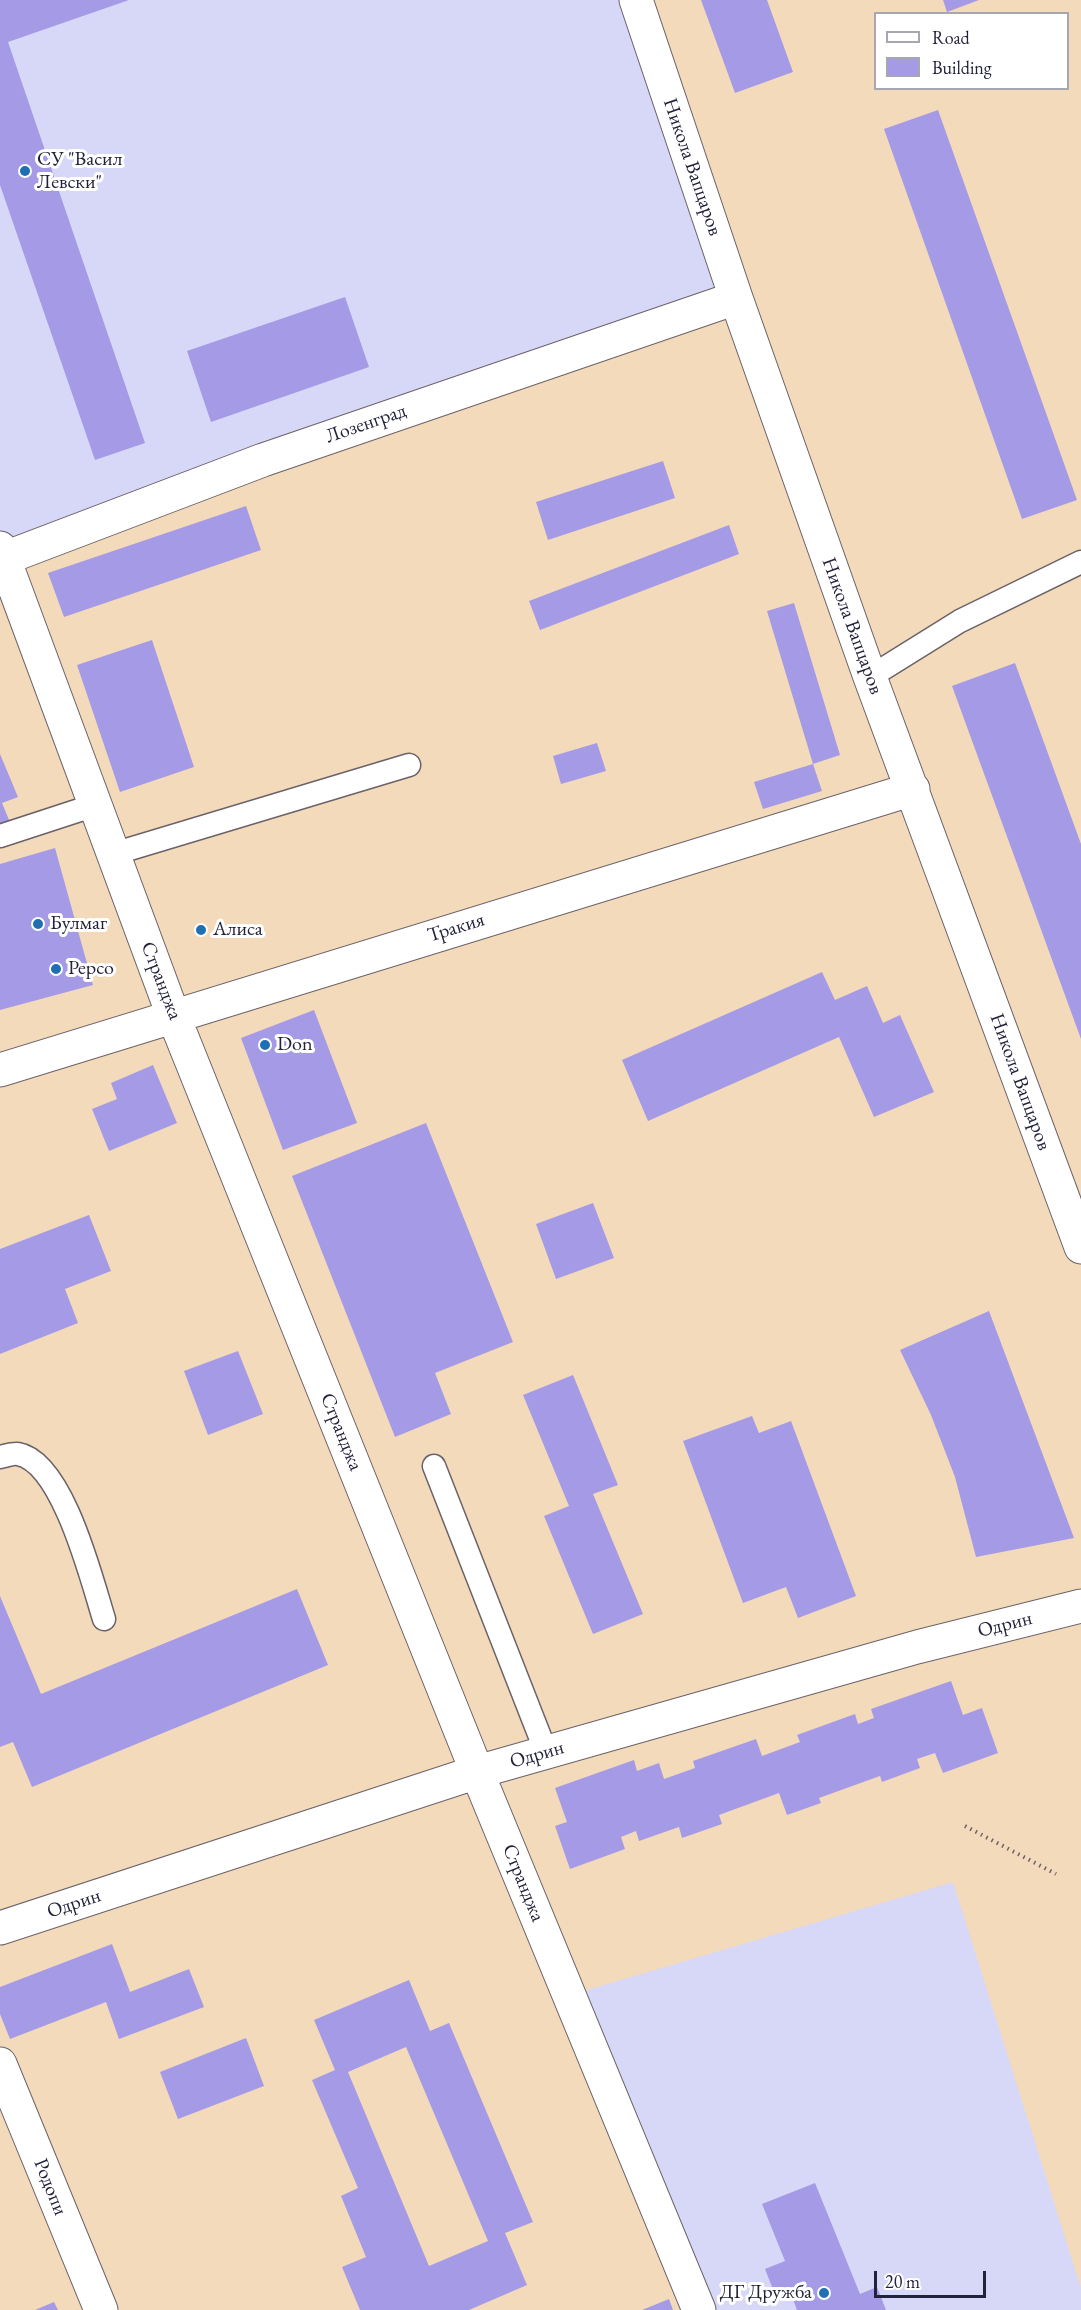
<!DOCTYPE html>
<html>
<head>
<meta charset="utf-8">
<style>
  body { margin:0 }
  #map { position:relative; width:1081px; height:2310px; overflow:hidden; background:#f3dabb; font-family:"EB Garamond",serif }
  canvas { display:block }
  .legend { position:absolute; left:874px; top:12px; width:195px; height:78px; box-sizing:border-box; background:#fff; border:2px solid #a7a7b1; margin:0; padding:8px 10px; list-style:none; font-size:18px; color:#22223b }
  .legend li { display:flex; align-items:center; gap:12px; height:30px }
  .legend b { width:30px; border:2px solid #a7a7b1 }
  .scale { position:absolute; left:874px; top:2271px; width:112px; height:27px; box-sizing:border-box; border:3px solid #22223b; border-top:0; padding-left:8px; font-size:18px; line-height:21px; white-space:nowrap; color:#22223b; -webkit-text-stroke:4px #fff; paint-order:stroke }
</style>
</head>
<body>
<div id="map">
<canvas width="1081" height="2310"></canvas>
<ul class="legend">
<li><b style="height:8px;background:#fff"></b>Road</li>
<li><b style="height:16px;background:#a59ae6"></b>Building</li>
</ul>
<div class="scale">20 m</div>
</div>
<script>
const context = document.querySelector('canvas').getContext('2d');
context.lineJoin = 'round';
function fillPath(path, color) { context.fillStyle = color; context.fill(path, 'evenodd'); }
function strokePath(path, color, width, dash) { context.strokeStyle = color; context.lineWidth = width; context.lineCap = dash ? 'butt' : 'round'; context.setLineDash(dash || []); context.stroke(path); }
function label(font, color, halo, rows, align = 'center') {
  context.font = font + ' "EB Garamond",serif'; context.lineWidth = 6; context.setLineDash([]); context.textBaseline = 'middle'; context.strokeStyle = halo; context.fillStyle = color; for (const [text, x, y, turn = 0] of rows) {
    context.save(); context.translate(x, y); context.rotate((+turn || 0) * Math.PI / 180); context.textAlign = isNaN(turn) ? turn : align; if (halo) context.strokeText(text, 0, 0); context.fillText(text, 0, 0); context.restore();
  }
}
const built = new Path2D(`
  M0 0H636L736 298 0 548Z
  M953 1882 1081 2288V2310H699L570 1995Z`);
const building = new Path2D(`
  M0 0H129L8 42 145 443 95 460 0 185Z
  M701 0H767L793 72 735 93Z
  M943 0H979L947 12Z
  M938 110 1077 500 1022 519 884 129Z
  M345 297 369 367 211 422 187 351Z
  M663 461 675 498 548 540 536 502Z
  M246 506 261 550 64 617 48 573Z
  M729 525 739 554 540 630 529 601Z
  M794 603 840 755 813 764 767 611Z
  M152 640 194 767 120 792 77 665Z
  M1015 663 1081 844V1039L952 686Z
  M597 743 606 771 561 784 553 756Z
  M0 754 18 797 2 803 12 827 0 832Z
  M813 764 822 791 763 809 754 782Z
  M55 848 93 985 0 1010V864Z
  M822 972 835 1000 867 986 883 1023 900 1015 934 1092 874 1117 839 1037 648 1121 622 1060Z
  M314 1010 357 1123 283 1150 241 1038Z
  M153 1065 177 1123 109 1151 92 1109 117 1099 111 1083Z
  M426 1123 513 1342 435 1373 451 1414 395 1437 292 1176Z
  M593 1203 614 1258 556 1279 536 1224Z
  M89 1215 111 1271 65 1289 78 1323 0 1354V1249Z
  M989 1311 1074 1538 976 1557 955 1477 931 1415 900 1350Z
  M238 1351 263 1414 208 1435 184 1371Z
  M573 1375 618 1485 593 1494 643 1614 593 1634 544 1516 569 1506 523 1395Z
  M752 1416 759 1433 791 1421 856 1596 798 1618 786 1587 743 1603 683 1441Z
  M297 1589 328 1665 32 1787 13 1742 0 1747V1596L41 1694Z
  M951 1681 963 1715 982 1708 998 1753 943 1773 935 1753 917 1759 920 1768 882 1782 880 1776 819 1798 821 1803 787 1815 779 1793 719 1815 722 1824 682 1838 679 1827 639 1841 636 1831 621 1837 625 1849 570 1869 555 1826 567 1822 555 1788 634 1760 637 1771 659 1763 664 1779 695 1768 693 1761 756 1739 762 1756 800 1742 797 1735 855 1714 858 1724 874 1718 871 1709Z
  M112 1944 130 1992 189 1969 204 2007 119 2039 106 2002 10 2039 0 2014V1987Z
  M409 1980 430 2031 449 2023 533 2222 505 2233 527 2285 469 2310H360L342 2267 366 2257 341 2196 358 2188 312 2080 335 2070 314 2020ZM406 2047 488 2241 429 2266 348 2072Z
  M246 2038 264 2086 178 2119 160 2072Z
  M815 2183 860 2294 877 2287 886 2310H797L790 2291 776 2297 765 2269 785 2261 762 2204Z
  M669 2299 673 2310H642Z
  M54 2302 58 2310H35Z`);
const path = new Path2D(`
  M965 1826 1056 1874`);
const service = new Path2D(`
  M870 677 960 621 1081 562
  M0 836 95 805
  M113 854 409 765
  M0 1457C5 1456 13 1453 18 1454 63 1462 92 1581 104 1619
  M434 1466 546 1752`);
const minor = new Path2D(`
  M636 0 736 298 870 677 1081 1247
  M0 548 173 1015 477 1772 699 2310
  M0 560 263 460 736 298
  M0 1070 913 789
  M0 1928 477 1772 917 1647 1081 1606
  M0 2064 101 2310`);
const markers = [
  [25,171,6,"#1f6fb2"],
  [38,924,6,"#1f6fb2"],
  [201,930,6,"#1f6fb2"],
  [56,969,6,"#1f6fb2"],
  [265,1045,6,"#1f6fb2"],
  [824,2293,6,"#1f6fb2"]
];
const poiNames = [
  ["СУ \"Васил",37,160],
  ["Левски\"",37,183],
  ["Булмаг",50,924],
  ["Алиса",213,930],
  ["Pepco",68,969],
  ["Don",277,1045],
  ["ДГ Дружба",812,2293,"right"]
];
const streetNames = [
  ["Никола Вапцаров",692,167,71],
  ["Лозенград",366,424,-19],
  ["Никола Вапцаров",852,626,70],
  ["Тракия",456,928,-17],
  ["Странджа",161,981,69],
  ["Никола Вапцаров",1020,1082,70],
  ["Странджа",341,1432,68],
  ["Одрин",1005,1625,-14],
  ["Одрин",537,1755,-16],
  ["Странджа",523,1883,68],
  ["Одрин",74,1904,-18],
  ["Родопи",50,2187,68]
];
fillPath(built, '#d7d7f8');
fillPath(building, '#a59ae6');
strokePath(service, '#6b6268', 25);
strokePath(minor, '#6b6268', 35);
strokePath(path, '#6b6268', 4, [1.5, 4.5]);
strokePath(service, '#fff', 22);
strokePath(minor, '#fff', 33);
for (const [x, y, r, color] of markers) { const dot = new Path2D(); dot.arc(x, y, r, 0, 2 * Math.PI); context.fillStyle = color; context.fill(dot); strokePath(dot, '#fff', 2); }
label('20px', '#22223b', '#fff', poiNames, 'left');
label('20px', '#22223b', '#fff', streetNames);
</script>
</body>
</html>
